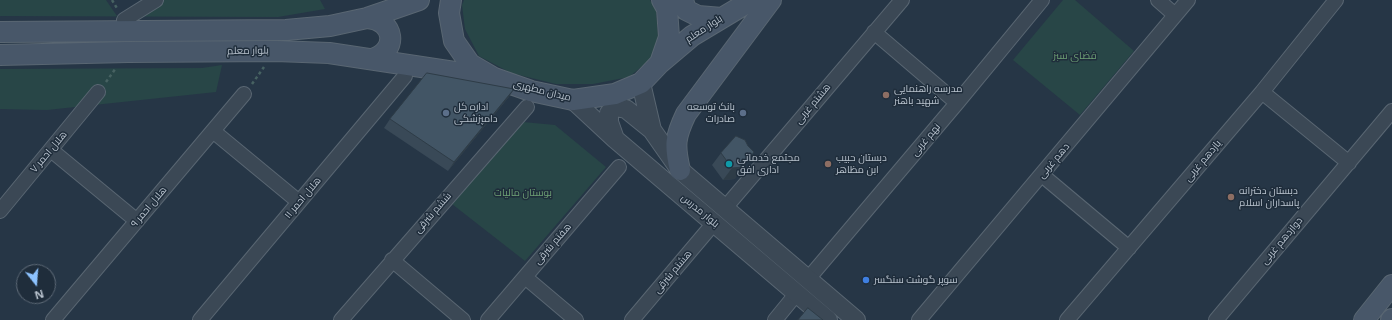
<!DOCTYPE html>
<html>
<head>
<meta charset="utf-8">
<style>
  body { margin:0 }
  #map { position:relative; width:1392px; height:320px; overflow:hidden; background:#263646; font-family:"Open Sans",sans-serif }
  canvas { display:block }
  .north { position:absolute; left:16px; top:264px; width:40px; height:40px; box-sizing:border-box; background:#1f2d3b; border:1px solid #5d6976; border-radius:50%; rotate:163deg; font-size:11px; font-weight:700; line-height:16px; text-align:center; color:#b9c3ce }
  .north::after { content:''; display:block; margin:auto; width:14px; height:18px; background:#8dc3ff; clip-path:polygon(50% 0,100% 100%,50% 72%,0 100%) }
</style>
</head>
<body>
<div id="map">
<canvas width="1392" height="320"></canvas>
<div class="north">N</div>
</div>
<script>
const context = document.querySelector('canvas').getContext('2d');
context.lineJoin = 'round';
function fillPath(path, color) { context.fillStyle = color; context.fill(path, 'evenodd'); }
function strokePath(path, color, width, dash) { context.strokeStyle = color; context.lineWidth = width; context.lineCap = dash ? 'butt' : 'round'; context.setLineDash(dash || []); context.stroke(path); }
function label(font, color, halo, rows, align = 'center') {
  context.font = font + ' "Open Sans",Cairo,sans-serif'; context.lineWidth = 3; context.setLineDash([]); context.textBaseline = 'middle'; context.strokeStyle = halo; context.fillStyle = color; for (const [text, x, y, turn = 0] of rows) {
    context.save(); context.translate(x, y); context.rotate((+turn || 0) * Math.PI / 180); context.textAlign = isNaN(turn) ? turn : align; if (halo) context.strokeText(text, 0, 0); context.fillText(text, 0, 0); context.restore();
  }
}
const green = new Path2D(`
  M0 0H106L117 16 142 0H320L325 9 278 17 0 16Z
  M464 0H650L656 10 658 36 653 57 629 77 593 84H556L511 73 479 56 465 29 462 5Z
  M1063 0H1075L1134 51 1080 115 1013 60Z
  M222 65 216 92 47 110 0 109V69L202 68Z
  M523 122 555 125 606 167 525 261 452 204Z`);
const path = new Path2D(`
  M112 0 118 10
  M106 82 116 68
  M252 84 264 67`);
const minor = new Path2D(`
  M1158 0 1175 15
  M124 20 156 0
  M874 32 957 103
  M1262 92 1349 163
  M213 131 299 202
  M51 150 137 221
  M1042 175 1129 248
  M725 208 902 0
  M0 211 98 92
  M392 260 463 320
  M525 277 576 320
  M808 279 957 103 1042 0
  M53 320 244 94
  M200 320 405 76
  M341 320 527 107
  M488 320 619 167
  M632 320 714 223
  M775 320 797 293
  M919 320 1188 0
  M1067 320 1262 92 1336 0
  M1216 320 1392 111`);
const tertiary = new Path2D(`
  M641 83 652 130 680 170 856 320
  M573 100 615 139 828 320
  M615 139 609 122V113L615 107 626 109 652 130`);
const secondary = new Path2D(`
  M451 0 449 13 454 41 470 64 494 78 531 91 573 100 615 94 641 83 660 63 669 37 667 9 662 0
  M683 0 686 10 698 16 722 18
  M367 18C395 20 399 51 372 59
  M0 32 286 30 330 26 367 18 419 0
  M0 55 128 52 276 51 329 53 494 78
  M660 63 692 36 752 0
  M680 170C674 145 675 137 686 114L771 0
  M1364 320 1392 285
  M1391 320 1392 319`);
const wall = new Path2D(`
  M514 89 508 98 448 171 384 128 390 119Z
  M736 136 735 179 723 180 712 165 721 153Z`);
const shadedWall = new Path2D(`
  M514 89 508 98 448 171 454 162Z
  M754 152 735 179 723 180 732 168Z`);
const building = new Path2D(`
  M427 73 514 89 454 162 390 119Z
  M736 136 745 140 748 146 754 152 743 167 732 168 721 153Z
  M808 308 823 320H798Z`);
const markers = [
  [886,95,4,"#8d6e63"],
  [446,113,4,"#5c6f8a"],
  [743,113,4,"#5c6f8a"],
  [729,164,4,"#0f9aa8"],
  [828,164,4,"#8d6e63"],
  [1231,197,4,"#8d6e63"],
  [866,280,4,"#3f7fe0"]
];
const streetNames = [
  ["بلوار معلم",704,29,-33],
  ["بلوار معلم",248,51,-1],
  ["میدان مطهری",542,91,14],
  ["هشتم غربی",813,104,-50],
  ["نهم غربی",926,140,-50],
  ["هلال احمر ۷",49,152,-50],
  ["دهم غربی",1054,161,-50],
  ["یازدهم غربی",1203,161,-50],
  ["هلال احمر ۱۱",303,198,-50],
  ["هلال احمر ۹",149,207,-50],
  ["بلوار مدرس",700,211,40],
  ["ششم شرقی",433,213,-49],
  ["دوازدهم غربی",1282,241,-50],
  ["هفتم شرقی",553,244,-49],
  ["هشتم شرقی",673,272,-50]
];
const parkNames = [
  ["فضای سبز",1075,56],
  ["بوستان مالیات",523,193]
];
const poiNames = [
  ["مدرسه راهنمایی",894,89],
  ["شهید باهنر",894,101],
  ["اداره کل",454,107],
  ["دامپزشکی",454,119],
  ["بانک توسعه",735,107,"right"],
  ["صادرات",735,119,"right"],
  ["مجتمع خدماتی",737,158],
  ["اداری افق",737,170],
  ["دبستان حبیب",836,158],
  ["ابن مظاهر",836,170],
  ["دبستان دخترانه",1239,191],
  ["پاسداران اسلام",1239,203],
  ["سوپر گوشت سنگسر",874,280]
];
fillPath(green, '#284647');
strokePath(minor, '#596672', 16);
strokePath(tertiary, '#596672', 20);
strokePath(secondary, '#596672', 22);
strokePath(path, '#476262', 2.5, [3, 3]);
strokePath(minor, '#3b4855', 14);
strokePath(tertiary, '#3b4855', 18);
strokePath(secondary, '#485769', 20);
fillPath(wall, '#394957');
fillPath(shadedWall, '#2e3c47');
fillPath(building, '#425565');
strokePath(building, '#2e3c47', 1);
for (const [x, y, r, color] of markers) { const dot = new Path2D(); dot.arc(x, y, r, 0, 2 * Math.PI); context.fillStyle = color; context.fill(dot); strokePath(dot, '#1f2d3b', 1.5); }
label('10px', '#b9c3ce', '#1f2d3b', streetNames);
label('10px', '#6ea175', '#1f2d3b', parkNames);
label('10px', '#b9c3ce', '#1f2d3b', poiNames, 'left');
</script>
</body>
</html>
